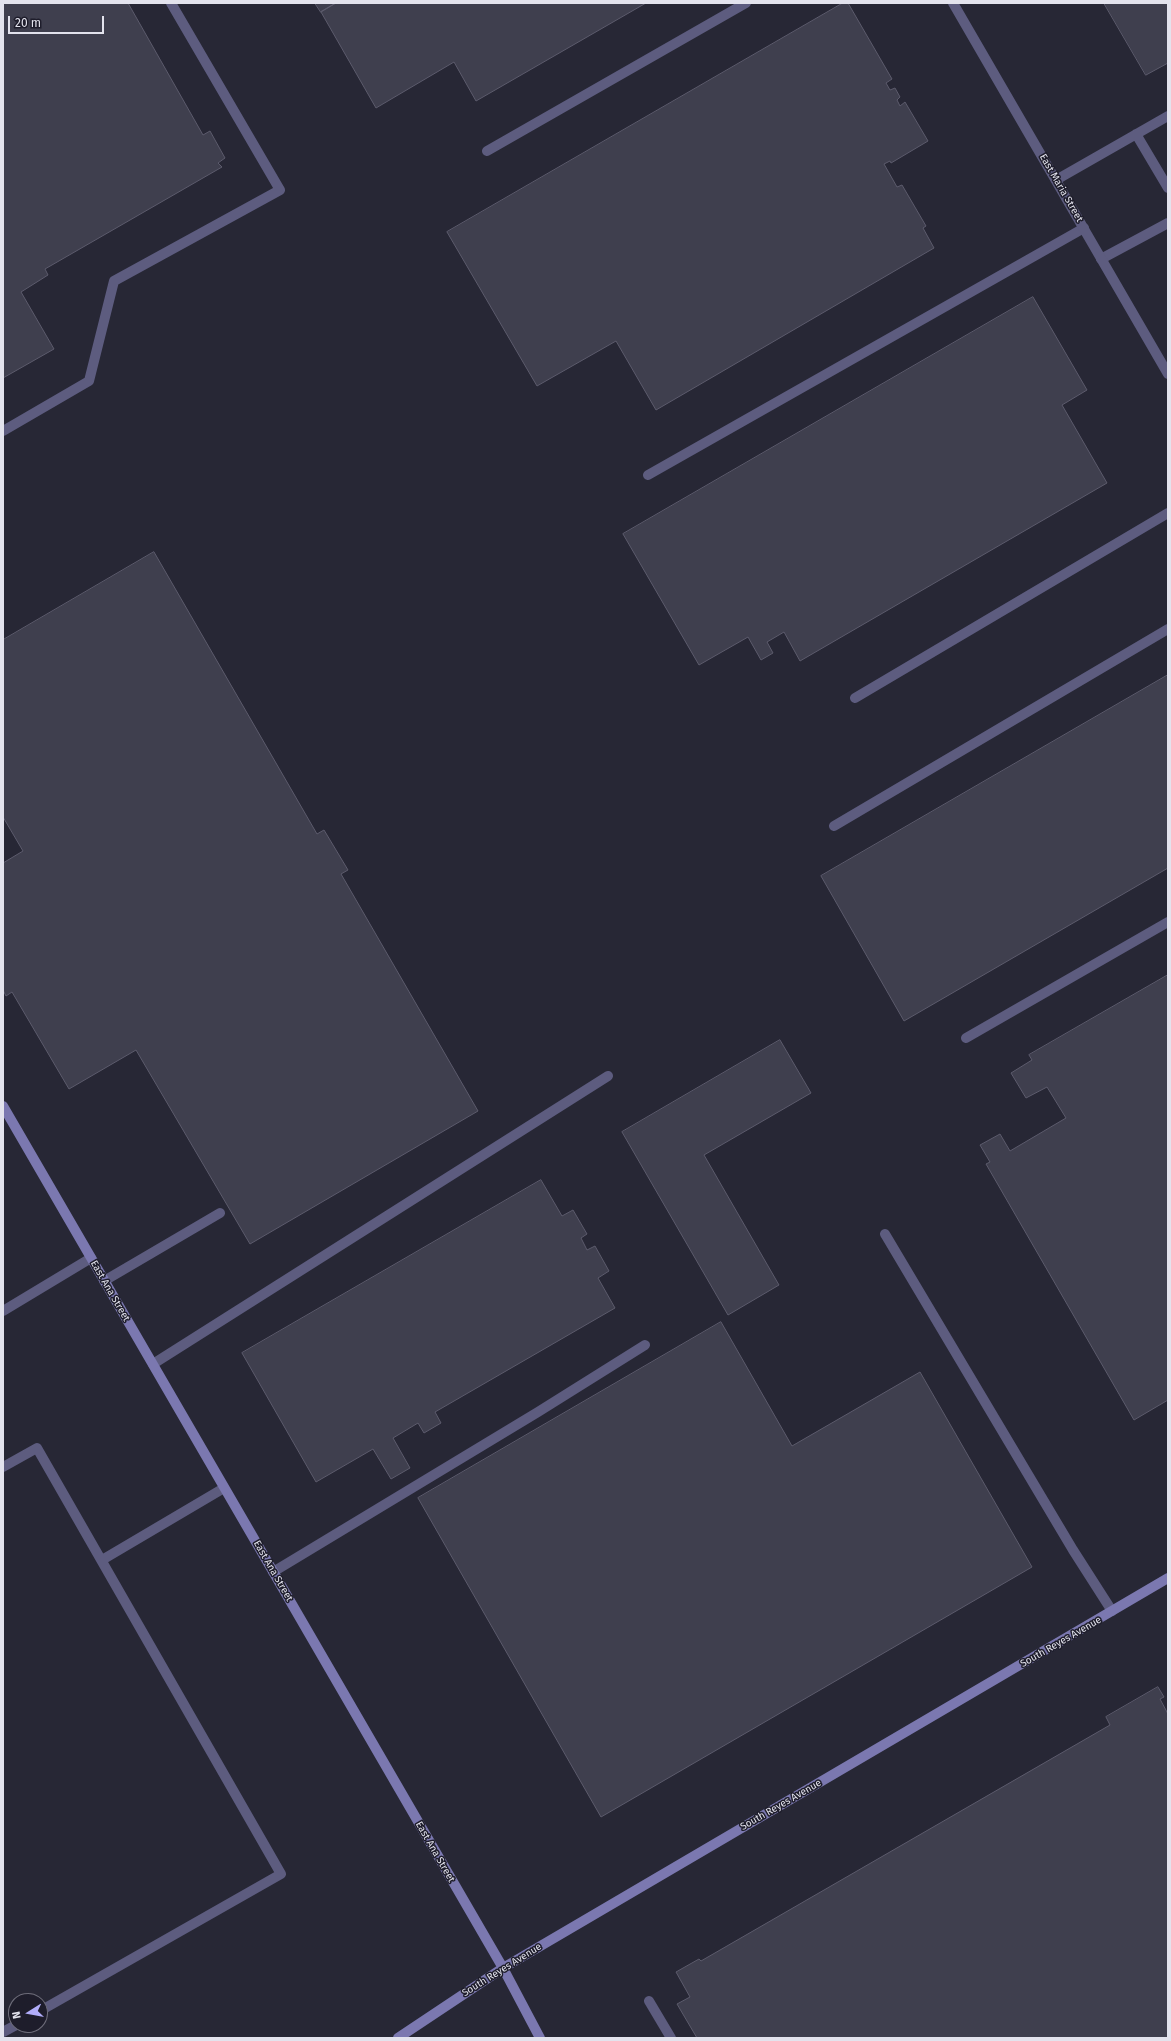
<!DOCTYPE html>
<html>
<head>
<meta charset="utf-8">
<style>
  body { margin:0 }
  #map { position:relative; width:1171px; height:2041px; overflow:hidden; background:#272735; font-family:"Fira Sans",sans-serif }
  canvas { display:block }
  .frame { position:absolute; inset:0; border:4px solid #e3e3ed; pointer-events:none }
  .north { position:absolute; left:8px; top:1993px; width:40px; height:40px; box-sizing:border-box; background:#1e1d2b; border:1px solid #6d6c79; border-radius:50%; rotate:259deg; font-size:11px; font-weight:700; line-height:16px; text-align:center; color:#e3e3ed }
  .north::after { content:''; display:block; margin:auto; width:14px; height:18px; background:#b1adfa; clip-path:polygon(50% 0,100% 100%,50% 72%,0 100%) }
  .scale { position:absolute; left:8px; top:16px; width:96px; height:18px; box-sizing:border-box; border:2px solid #e3e3ed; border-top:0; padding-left:5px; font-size:12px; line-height:14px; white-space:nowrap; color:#e3e3ed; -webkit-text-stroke:3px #1e1d2b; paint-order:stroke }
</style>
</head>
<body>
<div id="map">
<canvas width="1171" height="2041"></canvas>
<div class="frame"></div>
<div class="north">N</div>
<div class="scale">20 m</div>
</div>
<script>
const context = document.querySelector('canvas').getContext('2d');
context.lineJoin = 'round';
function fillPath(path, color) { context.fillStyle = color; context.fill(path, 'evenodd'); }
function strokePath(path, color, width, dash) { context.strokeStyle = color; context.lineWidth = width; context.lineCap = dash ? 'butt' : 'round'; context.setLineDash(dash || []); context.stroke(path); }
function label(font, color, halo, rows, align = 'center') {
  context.font = font + ' "Fira Sans",sans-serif'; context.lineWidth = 3; context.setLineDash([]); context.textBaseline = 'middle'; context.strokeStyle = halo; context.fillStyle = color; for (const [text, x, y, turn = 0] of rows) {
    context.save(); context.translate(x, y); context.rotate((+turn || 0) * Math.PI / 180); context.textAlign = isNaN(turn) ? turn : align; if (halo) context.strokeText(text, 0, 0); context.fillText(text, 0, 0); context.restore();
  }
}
const building = new Path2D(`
  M3 3H128L203 135 210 131 225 158 218 163 222 167 45 269 48 275 21 292 54 349 3 378Z
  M315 3H336L321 12Z
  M336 3H646L476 101 454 62 376 108 321 12Z
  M843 3H848L892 79 886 83 890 90 895 88 900 97 897 100 900 106 905 102 928 141 891 163 890 161 884 164 897 187 902 185 926 226 923 228 934 248 656 410 616 341 537 386 447 232Z
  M1104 3H1168V63L1146 75Z
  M1033 297 1087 390 1062 405 1107 483 800 661 784 632 767 642 773 653 761 660 748 637 699 665 623 534Z
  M154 552 317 834 324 830 348 870 341 874 478 1111 250 1244 136 1050 69 1089 12 992 6 996 3 990V863L23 851 3 817V640Z
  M1168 675V868L904 1021 821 876Z
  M1168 975V1400L1134 1420 986 1164 990 1162 980 1145 1000 1134 1010 1151 1066 1118 1047 1087 1026 1098 1011 1073 1032 1060 1029 1055Z
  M780 1040 811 1093 704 1155 779 1285 728 1315 622 1132Z
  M541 1180 562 1216 573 1210 587 1234 581 1238 587 1250 595 1246 609 1271 598 1278 615 1308 435 1412 441 1423 424 1433 418 1423 393 1438 410 1468 391 1479 373 1449 316 1482 242 1353Z
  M721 1322 792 1446 920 1372 1032 1567 601 1817 418 1498Z
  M1158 1687 1164 1697 1160 1699 1168 1714V2038H697L677 2004 690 1997 676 1972 699 1959 701 1961 1110 1725 1106 1717Z`);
const lane = new Path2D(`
  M1136 134 1168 188
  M487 151 746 3
  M1056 180 1168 116
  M1101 259 1168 223
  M3 431 89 381 114 281 280 190 171 3
  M648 475 1084 228
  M855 698 1168 513
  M834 826 1168 629
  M966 1038 1168 922
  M885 1234 1073 1550 1112 1611
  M104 1281 220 1213
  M3 1311 91 1258
  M153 1364 608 1076
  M3 1467 37 1448 281 1874 40 2011
  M102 1560 224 1488
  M273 1572 538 1412 645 1345
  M649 2001 671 2038
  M3 2032 16 2025`);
const street = new Path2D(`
  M953 3 1168 374`);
const secondary = new Path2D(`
  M3 1106 503 1968 540 2038
  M398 2038 503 1968 1168 1578`);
const streetNames = [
  ["East Maria Street",1061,188,60],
  ["East Ana Street",110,1291,60],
  ["East Ana Street",273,1571,60],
  ["South Reyes Avenue",1061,1642,-30],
  ["South Reyes Avenue",781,1805,-30],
  ["East Ana Street",435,1852,60],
  ["South Reyes Avenue",502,1970,-32]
];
fillPath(building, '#3f3f4e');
strokePath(building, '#5c5b6c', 1);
strokePath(lane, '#5d5c7f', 10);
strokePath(street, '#5d5c7f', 10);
strokePath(secondary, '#7b78b0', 10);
label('10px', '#e3e3ed', '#1e1d2b', streetNames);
</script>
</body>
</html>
